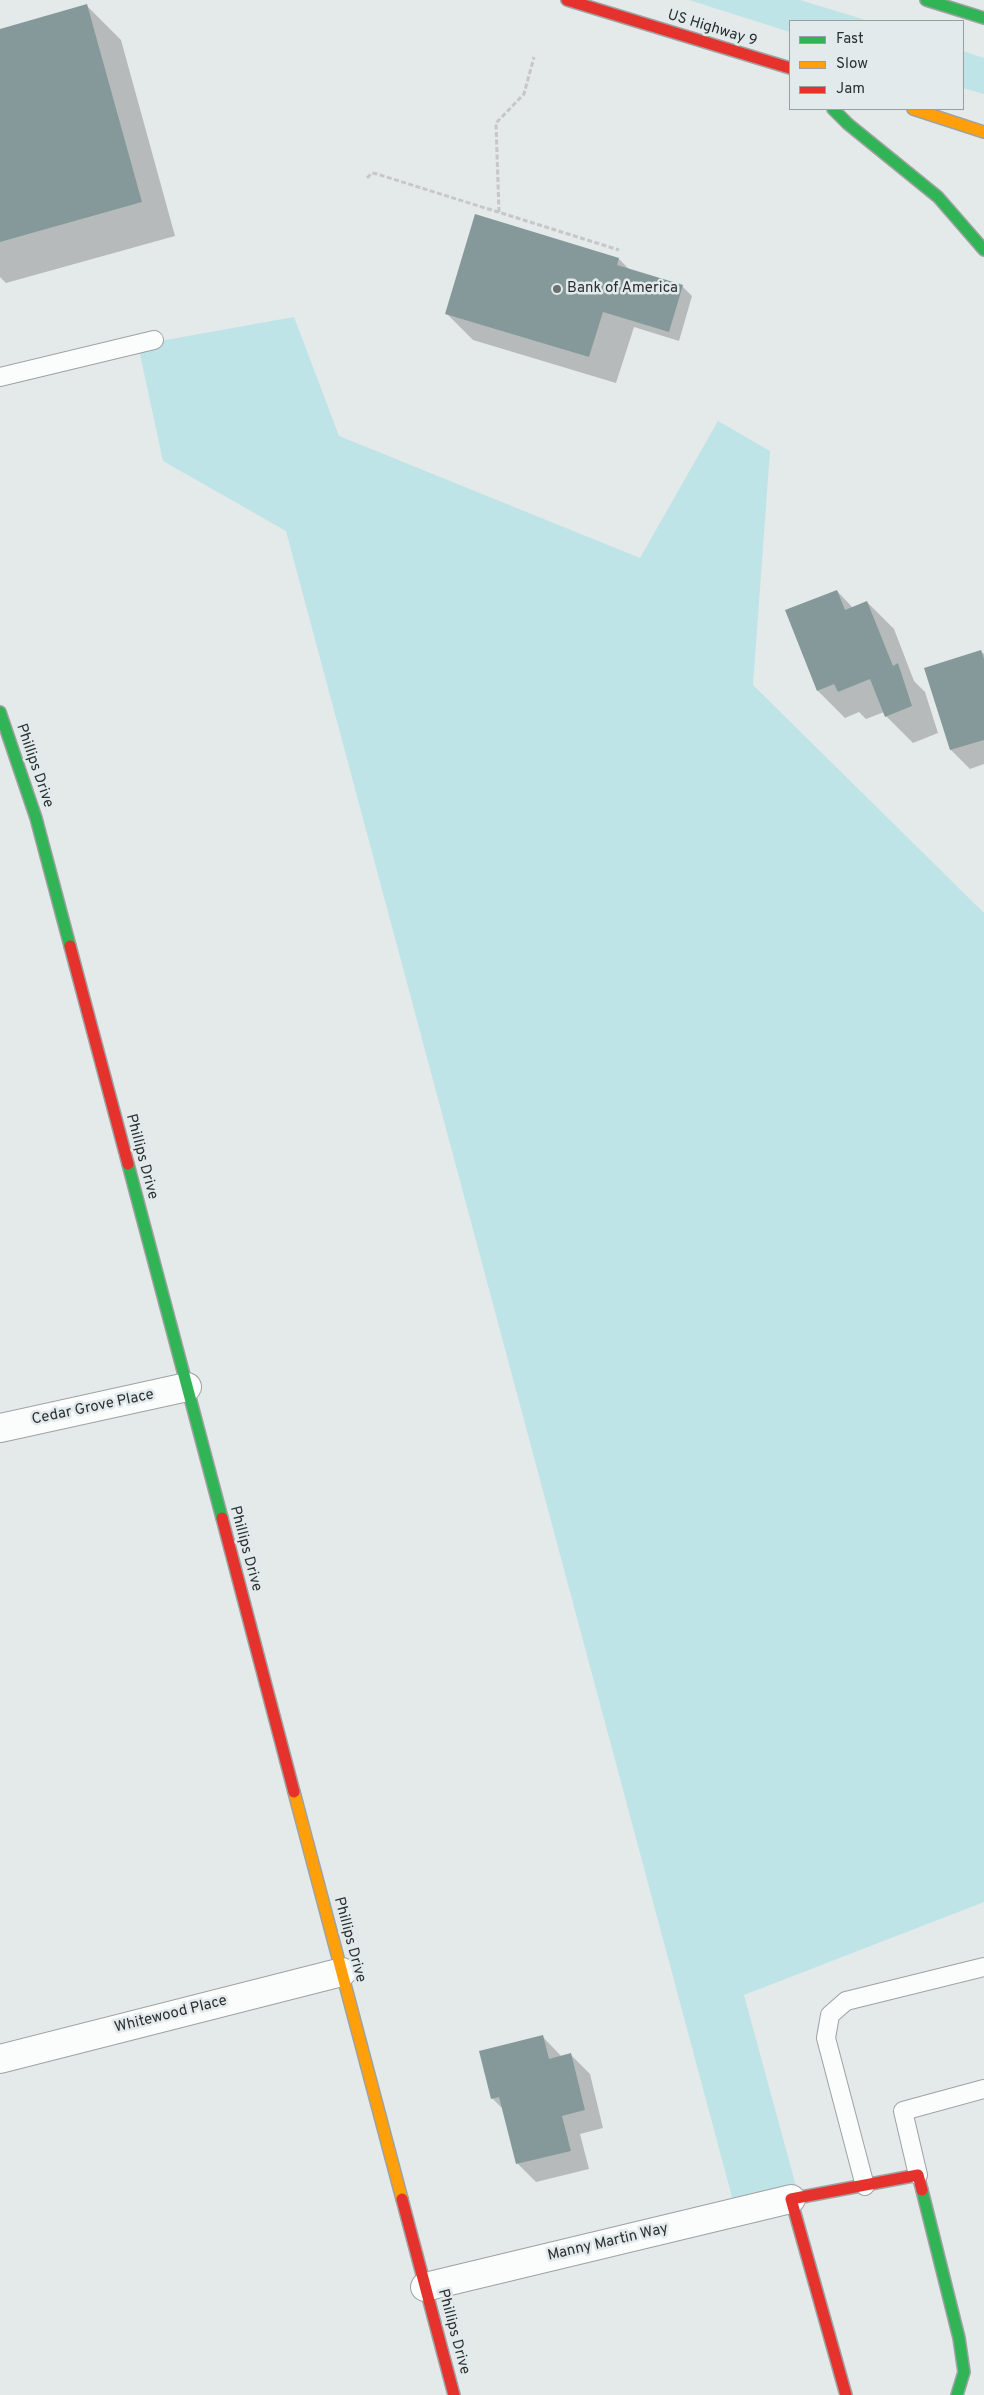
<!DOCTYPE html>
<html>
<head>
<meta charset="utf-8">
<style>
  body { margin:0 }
  #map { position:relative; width:984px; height:2395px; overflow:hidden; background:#e4e9e9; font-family:Overpass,sans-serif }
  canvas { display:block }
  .legend { position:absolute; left:789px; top:20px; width:175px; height:90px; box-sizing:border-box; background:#e2eaeb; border:1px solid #999fa0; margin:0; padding:6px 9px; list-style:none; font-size:15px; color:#2c2f30 }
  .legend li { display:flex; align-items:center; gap:10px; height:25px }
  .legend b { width:25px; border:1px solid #999fa0 }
</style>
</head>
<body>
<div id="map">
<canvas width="984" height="2395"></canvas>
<ul class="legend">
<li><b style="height:6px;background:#30b455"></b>Fast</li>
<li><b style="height:6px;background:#ff9f0a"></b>Slow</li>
<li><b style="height:6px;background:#e5322d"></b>Jam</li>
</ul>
</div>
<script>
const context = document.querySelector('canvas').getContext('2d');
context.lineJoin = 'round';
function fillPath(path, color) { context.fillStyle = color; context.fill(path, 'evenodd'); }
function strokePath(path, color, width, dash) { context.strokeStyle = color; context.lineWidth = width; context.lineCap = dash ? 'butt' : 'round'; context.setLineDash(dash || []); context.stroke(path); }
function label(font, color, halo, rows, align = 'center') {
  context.font = font + ' Overpass,sans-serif'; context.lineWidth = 5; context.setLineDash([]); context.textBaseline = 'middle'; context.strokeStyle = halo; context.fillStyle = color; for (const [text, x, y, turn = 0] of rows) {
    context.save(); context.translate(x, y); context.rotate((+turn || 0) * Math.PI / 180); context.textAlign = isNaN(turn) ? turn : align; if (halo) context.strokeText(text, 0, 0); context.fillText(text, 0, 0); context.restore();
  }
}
const green = new Path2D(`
  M689 0H800L869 21H790V32Z
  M963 51 984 58V94L963 88Z
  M294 317 339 436 640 558 718 421 770 451 753 685 984 913V1902L744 1995 797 2190 735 2208 286 531 163 461 138 345Z`);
const shadow = new Path2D(`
  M87 6 121 40 175 236 6 283 0 277V30Z
  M476 216 619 259 631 271 682 286 692 296 679 341 634 327 616 383 473 340 446 313Z
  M837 591 853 608 867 602 894 629 914 681 925 692 938 733 913 743 886 716 884 712 866 719 859 712 845 718 818 691 787 611Z
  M981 651 984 654V764L970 769 951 750 925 669Z
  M542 2036 562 2057 571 2055 590 2074 603 2128 580 2134 589 2169 536 2182 517 2163 504 2110 492 2098Z`);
const building = new Path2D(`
  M87 4 142 202 0 242V29Z
  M475 214 619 258 617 265 683 285 669 332 603 312 589 357 445 314Z
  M837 590 845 610 867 601 893 666 898 663 912 706 885 717 870 679 838 692 834 684 817 691 785 610Z
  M981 650 984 659V740L950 750 924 668Z
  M543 2035 549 2059 571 2053 585 2110 562 2116 571 2151 516 2164 499 2097 491 2099 479 2051Z`);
const path = new Path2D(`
  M367 178 372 173 377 174 619 250
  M499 212 496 123 524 94 534 57`);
const lane = new Path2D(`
  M0 377 154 340
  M918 2175 903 2111 984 2089
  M865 2186 826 2038 830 2015 846 2001 984 1967`);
const street = new Path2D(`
  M0 1428 187 1387
  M0 2059 342 1972
  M425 2287 791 2199`);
const fast = new Path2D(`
  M926 0 984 18
  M833 109 848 124 938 197 984 250
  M0 712 36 818 70 946
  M128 1164 222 1518
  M922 2190 959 2338 964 2372 957 2395`);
const slow = new Path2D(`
  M913 109 984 132
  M294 1792 402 2199`);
const jam = new Path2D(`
  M567 0 790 68
  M70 946 128 1164
  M222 1518 294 1792
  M402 2199 454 2395
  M846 2395 791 2199 918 2175 922 2190`);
const markers = [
  [557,289,5,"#6c7071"]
];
const streetNames = [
  ["US Highway 9",712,29,17],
  ["Phillips Drive",34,766,71],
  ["Phillips Drive",141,1157,75],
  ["Cedar Grove Place",93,1408,-12],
  ["Phillips Drive",245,1549,75],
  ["Phillips Drive",349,1940,75],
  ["Whitewood Place",171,2015,-14],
  ["Manny Martin Way",608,2243,-13],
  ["Phillips Drive",453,2332,75]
];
const poiNames = [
  ["Bank of America",567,289]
];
fillPath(green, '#bee4e7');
fillPath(shadow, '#0003');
fillPath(building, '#86999a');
strokePath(lane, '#9ea2a2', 20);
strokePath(street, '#9ea2a2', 30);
strokePath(fast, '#9ea2a2', 14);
strokePath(slow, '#9ea2a2', 14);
strokePath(jam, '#9ea2a2', 14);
strokePath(path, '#c6c8c8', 3, [5, 2.5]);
strokePath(lane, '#fbfcfc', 18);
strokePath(street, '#fbfcfc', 28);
strokePath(fast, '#30b455', 11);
strokePath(slow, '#ff9f0a', 11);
strokePath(jam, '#e5322d', 11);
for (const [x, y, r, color] of markers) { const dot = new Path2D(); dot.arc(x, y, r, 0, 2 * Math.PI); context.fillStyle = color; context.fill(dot); strokePath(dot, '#e2eaeb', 2); }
label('15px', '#2c2f30', '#e2eaeb', streetNames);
label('15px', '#2c2f30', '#e2eaeb', poiNames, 'left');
</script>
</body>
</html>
